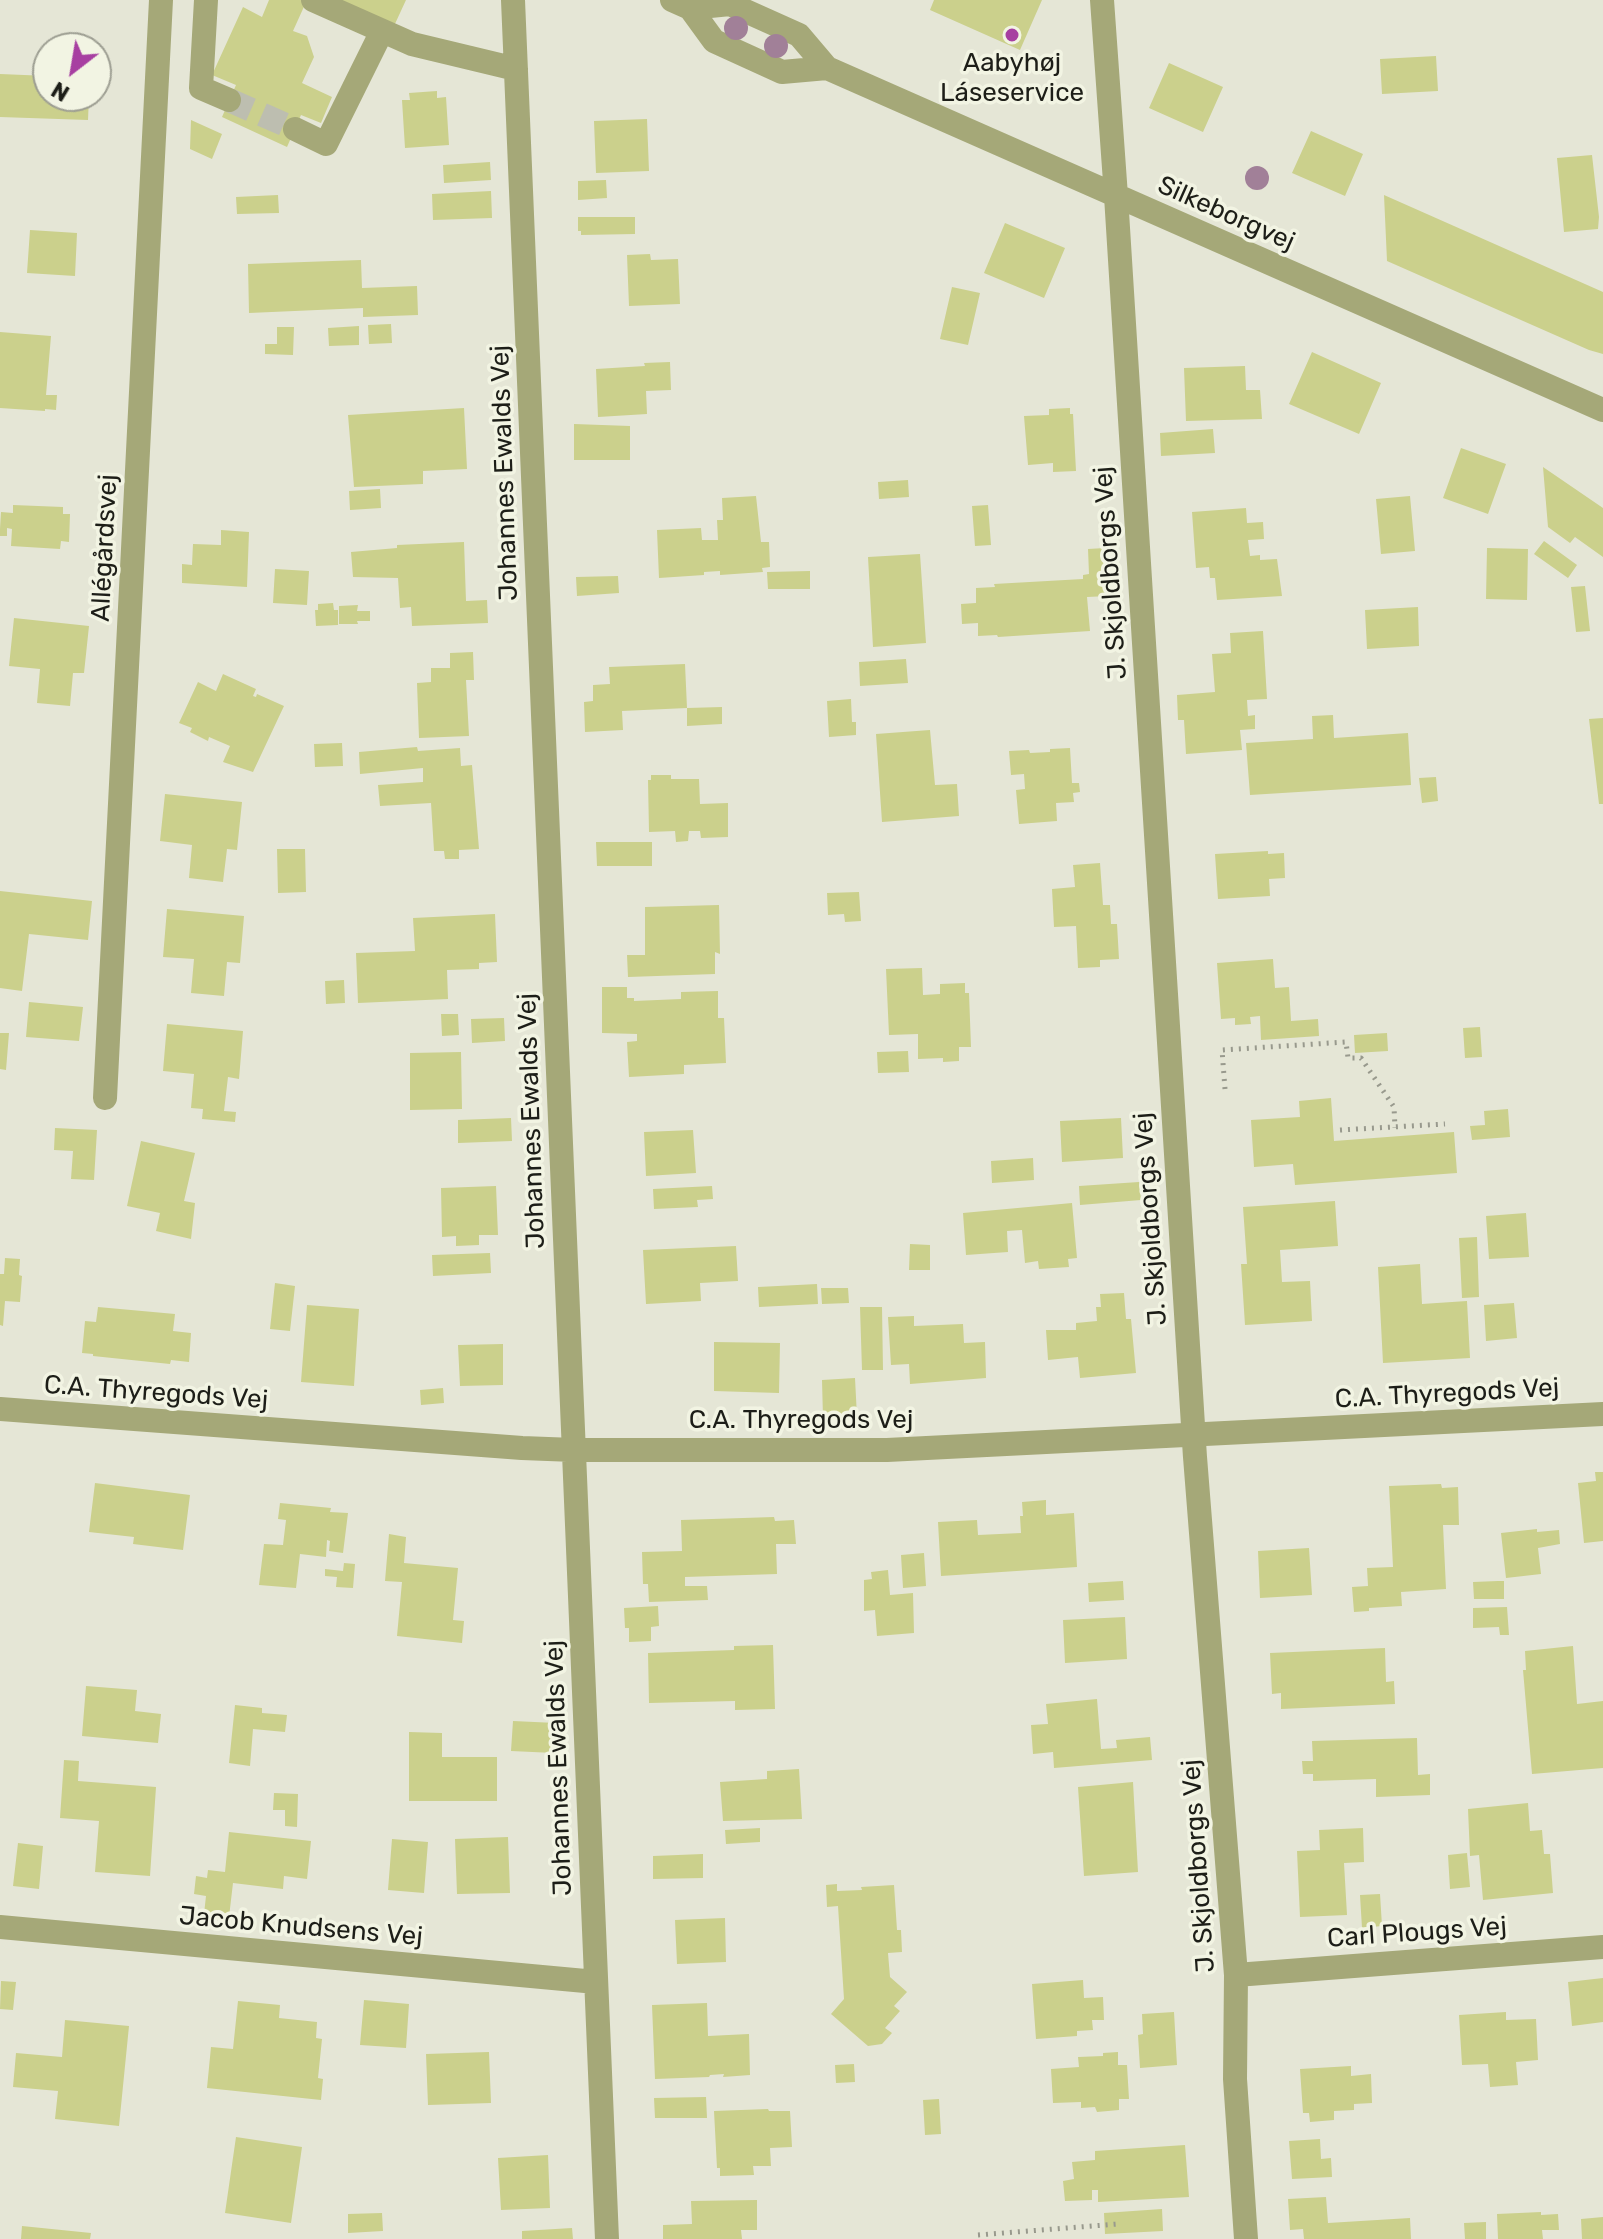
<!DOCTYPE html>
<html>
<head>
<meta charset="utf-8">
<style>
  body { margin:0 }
  #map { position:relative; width:1603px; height:2239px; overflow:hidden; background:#e5e6d6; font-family:Rubik,sans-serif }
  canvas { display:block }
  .north { position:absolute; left:32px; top:32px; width:80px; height:80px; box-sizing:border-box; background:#f2f4e3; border:2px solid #9d9e92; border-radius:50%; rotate:211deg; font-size:22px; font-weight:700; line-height:32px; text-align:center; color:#1d1e18 }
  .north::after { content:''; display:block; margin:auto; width:28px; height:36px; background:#a73fa1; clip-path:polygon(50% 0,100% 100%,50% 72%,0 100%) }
</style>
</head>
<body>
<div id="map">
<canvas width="1603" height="2239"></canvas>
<div class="north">N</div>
</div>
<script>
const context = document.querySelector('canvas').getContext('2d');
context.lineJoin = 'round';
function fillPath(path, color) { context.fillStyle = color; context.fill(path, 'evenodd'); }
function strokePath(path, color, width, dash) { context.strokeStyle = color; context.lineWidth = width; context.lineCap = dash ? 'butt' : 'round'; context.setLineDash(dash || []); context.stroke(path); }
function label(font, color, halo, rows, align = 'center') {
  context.font = font + ' Rubik,sans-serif'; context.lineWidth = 7; context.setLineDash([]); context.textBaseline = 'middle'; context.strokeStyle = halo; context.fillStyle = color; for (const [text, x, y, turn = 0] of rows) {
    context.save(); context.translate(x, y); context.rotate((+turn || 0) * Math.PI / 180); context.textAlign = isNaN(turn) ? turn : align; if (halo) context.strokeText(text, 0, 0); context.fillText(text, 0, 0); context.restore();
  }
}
const building = new Path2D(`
  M269 0H307L293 31 307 36 314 57 302 83 332 97 321 123 301 115 287 147 222 117 236 85 212 75 243 7 262 17Z
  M336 0H406L394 26Z
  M934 0H1042L1020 50 930 10Z
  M1436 56 1438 91 1382 94 1380 59Z
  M1169 63 1223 87 1203 132 1149 108Z
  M0 74 48 76V96H89L88 120 0 117Z
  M437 91V98L446 97 449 145 405 148 402 100H410L409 93Z
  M647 119 649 171 596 173 594 121Z
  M191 120 222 134 212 159 190 149Z
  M1311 131 1363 154 1345 196 1292 173Z
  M1592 155 1599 217 1598 229 1564 232 1557 158Z
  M490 162 491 180 444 183 443 165Z
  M606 180 607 198 578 200V181Z
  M491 191 492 218 433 220 432 194Z
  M278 195 279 213 237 214 236 197Z
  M1384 195 1603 292V354L1589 350 1387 261Z
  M578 217H635V234L581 235V231H578Z
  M1005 223 1065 248 1044 298 984 273Z
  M30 230 77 233 75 276 27 273Z
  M650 254 651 260 678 259 680 304 629 306 627 255Z
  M361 260 362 288 417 286 418 315 363 317V308L249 313 248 264Z
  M952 287 980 293 968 345 940 339Z
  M391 324 392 343 369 344 368 325Z
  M359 326V345L329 346 328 328Z
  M277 327H294L293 355 265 354V344H277Z
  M0 332 51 336 46 395H57L56 410 45 409V411L0 408Z
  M1312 352 1381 383 1359 434 1289 404Z
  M670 362 671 390 646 391 647 414 598 417 596 369 645 366 644 363Z
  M1245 366 1246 390H1260L1262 419 1186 421 1184 368Z
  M464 408 467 469 423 471V484L354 487 348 415Z
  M1070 408V414H1073L1076 471 1053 472V463L1028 465 1024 416 1049 415V409Z
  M574 424 630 426V460H574Z
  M1213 429 1215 453 1161 456 1160 433Z
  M1461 448 1506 464 1488 514 1443 498Z
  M1543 467 1603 508V557L1575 537 1570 543 1548 527Z
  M908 480 909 497 879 499 878 482Z
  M380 489 381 508 350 510 349 491Z
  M756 496 761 542H769L770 567 762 568 763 572 720 575V571L704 572V575L659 578 657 530 701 528 702 540H718L717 520H723L722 498Z
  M1410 496 1415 551 1381 554 1376 499Z
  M13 505 63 507V514H70L69 542 61 541 60 549 11 546 12 529 7 528V536H0V529L1 512 13 513Z
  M988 505 991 545 975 546 972 506Z
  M1246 508 1247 523 1263 522 1264 539 1248 540 1250 556 1260 555V560L1277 559 1282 596 1217 600 1215 578H1210L1209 567 1196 568 1192 512Z
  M221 530 249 532 247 587 182 583V564L192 565 193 544 221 545Z
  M1544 541 1577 565 1568 578 1534 554Z
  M464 542 466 601 487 600 488 623 412 626 411 607 400 608 398 578 353 577 351 552 397 548V545Z
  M1105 548 1108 596 1087 597 1090 631 998 637 997 635 978 636V623L962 624 961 604 976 603V588L995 587 994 584 1083 579V575L1089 574 1088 549Z
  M1487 548 1528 549 1527 600 1486 599Z
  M920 554 926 643 873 647 868 557Z
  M275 569 309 571 307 605 273 603Z
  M810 571V589H768L767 572Z
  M618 576 619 593 577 596 576 577Z
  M1585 586 1590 631 1576 632 1571 587Z
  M333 603 334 610H338V625L316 626 315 610H318V604Z
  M358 605 357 611H370V621H357L358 624H339V606Z
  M1418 607 1419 646 1367 649 1365 610Z
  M14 618 89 626 84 673H73L70 706 37 703 40 669 9 666Z
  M1263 631 1267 699 1247 700 1248 716 1255 715V729L1240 730 1242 750 1186 754 1184 720H1178L1177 695 1215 692 1212 654 1231 653 1230 633Z
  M473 652 474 680H466L469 736 419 738 417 683 431 682V668H450V653Z
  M906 659 908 683 860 686 859 662Z
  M685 664 687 708 622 711 623 730 585 732 584 702 593 701V685L610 684 609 667Z
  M223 674 256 689 253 696 256 697 257 694 284 706 253 772 223 762 230 746 209 737 208 741 190 732 192 728 179 723 198 682 216 691Z
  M851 699 852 722H856V735L829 737 827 701Z
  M722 707V724L687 726V708Z
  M1333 715 1334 738 1408 733 1411 785 1250 795 1246 743 1313 739 1312 716Z
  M1603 718V804H1599L1589 719Z
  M930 730 935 785 957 784 959 816 882 822 876 734Z
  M342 743 343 766 315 767 314 744Z
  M417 747 418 751 460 748 461 766 472 765 479 849 459 850V859H445L444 851H434L431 803 380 806 378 785 423 782V768L360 774 359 752Z
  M1070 748 1072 783H1079L1080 792 1073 793 1074 802 1056 803 1057 821 1019 824 1016 790 1025 789 1024 774 1011 775 1009 751 1029 750 1030 753 1050 752V749Z
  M651 775H671V779H699L700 804 728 803V837L701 838 700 831H689L688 841 676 842 675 831 649 832 648 780H651Z
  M1436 777 1438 801 1422 803 1419 778Z
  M165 794 242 802 237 850 227 849 223 882 189 878 192 845 160 841Z
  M596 842H652V866H597Z
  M277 849H305L306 892 278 893Z
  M1268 851V854L1284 853 1285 878 1269 879 1270 896 1218 899 1215 854Z
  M1100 863 1103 905H1110L1111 924H1117L1119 959 1100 960V967L1078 968 1076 926 1054 927 1052 889 1075 887 1073 865Z
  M0 891 92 901 88 940 29 934 22 991 0 988Z
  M859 892 861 921 845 922 844 914 828 915 827 893Z
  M719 905 720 954 715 952V974L628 977 627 955H645V907Z
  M167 909 244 916 240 963 227 962 224 996 191 993 194 959 163 957Z
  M495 914 497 962 479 963V969L447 970 448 999 358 1003 356 953 415 951 413 918Z
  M1273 959 1275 988 1289 987 1291 1021 1318 1019 1319 1036 1261 1040 1260 1016 1250 1017 1251 1024 1235 1025V1018L1221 1019 1217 963Z
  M922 968 923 995 940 994V984L965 983V993H969L971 1047H959V1061L943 1062V1058L918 1059V1034L889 1035 886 969Z
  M344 980 345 1003 326 1004 325 981Z
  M602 987H627V998H634V1001L681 999V992L718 991V1018H724L726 1063 684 1065V1074L629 1077 627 1042 637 1041V1034L602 1033Z
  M29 1002 83 1007 79 1041 26 1037Z
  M441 1014H458L459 1035 442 1036Z
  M504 1018 505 1041 472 1043 471 1019Z
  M167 1024 243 1031 239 1079 228 1077 224 1111 236 1112 235 1122 202 1119 203 1109 191 1108 194 1074 163 1071Z
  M1480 1027 1482 1057 1465 1058 1463 1028Z
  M0 1033H9L6 1070 0 1069Z
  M1387 1033 1388 1051 1355 1053 1354 1035Z
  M908 1051 909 1072 878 1073 877 1052Z
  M461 1052 462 1109 410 1110V1053Z
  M1331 1098 1334 1141 1454 1132 1457 1173 1295 1185 1293 1164 1254 1167 1251 1120 1300 1117 1299 1101Z
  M1508 1109 1510 1137 1472 1140 1470 1126 1485 1125 1484 1111Z
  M511 1118 512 1141 458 1143V1120Z
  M1121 1118 1123 1158 1062 1162 1060 1121Z
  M55 1128 97 1130 94 1180 71 1179 73 1151 54 1150Z
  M693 1130 696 1173 646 1176 644 1132Z
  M141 1141 195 1153 184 1201 195 1203 191 1239 156 1231 160 1213 127 1206Z
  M1033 1158 1034 1180 992 1183 991 1161Z
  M1139 1182 1141 1200 1080 1205 1079 1186Z
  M496 1186 498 1235H479V1245L456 1246V1236L442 1237 441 1188Z
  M712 1186 713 1199 697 1200 698 1207 654 1209 653 1189Z
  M1335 1201 1338 1246 1280 1250 1282 1282 1310 1281 1312 1321 1245 1325 1241 1264H1247L1243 1207Z
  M1072 1203 1077 1258 1068 1259 1069 1267 1039 1269 1038 1261 1025 1263 1022 1230 1007 1231 1008 1252 966 1255 963 1213Z
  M1526 1213 1529 1257 1489 1259 1486 1216Z
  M1477 1237 1479 1297 1462 1298 1459 1238Z
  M910 1244 930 1245V1270H909Z
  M736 1246 738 1281 700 1283 701 1301 646 1304 643 1250Z
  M490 1253 491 1273 433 1276 432 1255Z
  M5 1258 20 1259 19 1275 22 1276 20 1302 5 1301 3 1326 0 1325V1274H4Z
  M1420 1264 1422 1304 1467 1301 1470 1358 1383 1363 1378 1267Z
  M275 1283 295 1286 290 1331 270 1329Z
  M817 1284 818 1304 759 1307 758 1287Z
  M821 1288H848L849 1303 822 1304Z
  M1124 1293 1126 1319H1131L1136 1373 1080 1378 1078 1357 1048 1360 1046 1330H1076V1323L1097 1321 1096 1307H1101L1100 1294Z
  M1514 1303 1517 1338 1486 1341 1484 1305Z
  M307 1305 359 1309 354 1386 301 1382Z
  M98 1307 175 1314 173 1331 191 1333 189 1362 171 1360 170 1364 93 1356V1354L82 1353 85 1321 96 1322Z
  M860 1307H882L883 1370H862Z
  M914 1316V1326L963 1324 964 1343 985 1342 986 1378 910 1384 909 1364 891 1365 888 1317Z
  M714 1342 780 1343 779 1393 714 1391Z
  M503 1344V1385L460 1386 458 1345Z
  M855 1378 857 1417 823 1418 822 1380Z
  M443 1388 444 1403 421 1405 420 1390Z
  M1595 1472H1603V1541L1584 1543 1578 1483 1596 1481Z
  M95 1483 190 1495 183 1550 133 1544 134 1537 89 1532Z
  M1441 1484 1442 1488 1458 1487 1459 1525H1443L1446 1589 1401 1592 1402 1606 1369 1608V1611L1354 1612 1352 1587 1368 1586 1367 1568 1393 1567 1389 1486Z
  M1046 1500V1515L1074 1513 1077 1567 941 1576 938 1522 977 1520 978 1535 1021 1533 1020 1516H1023L1022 1502Z
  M280 1503 331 1508 330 1512 348 1513 343 1553 329 1551 330 1541 327 1540 326 1557 300 1554 296 1588 259 1585 264 1544 283 1545 286 1520 278 1519Z
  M774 1517 775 1521 794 1520 796 1544H776L777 1574 685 1577V1586H707L708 1600 649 1602 648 1584H643L642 1552 682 1551 681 1520Z
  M1537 1529V1532L1559 1530 1560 1544 1538 1548 1541 1574 1506 1578 1501 1533Z
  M389 1534 406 1537 404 1563 458 1568 453 1620 464 1621 462 1643 397 1636 402 1582 385 1581Z
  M1309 1548 1312 1595 1260 1598 1258 1551Z
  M924 1553 926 1586 903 1588 901 1555Z
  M344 1563 355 1564 353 1588 336 1587 337 1577 325 1576V1569L343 1571Z
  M888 1570 890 1595 913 1593 914 1633 877 1636 875 1610 864 1611V1580L872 1579 871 1572Z
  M1123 1581 1124 1600 1089 1602 1088 1583Z
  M1498 1581H1504V1599H1474L1473 1582Z
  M658 1606 659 1626 651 1627V1641L629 1642V1628H625L624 1608Z
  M1507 1607 1509 1635H1500L1499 1627 1473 1628V1608Z
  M1125 1617 1127 1659 1065 1663 1063 1620Z
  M773 1645 775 1709 735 1710V1701L649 1703 648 1653 734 1650V1646Z
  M1573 1646 1577 1704 1603 1701V1768L1532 1774 1523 1670H1526L1525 1651Z
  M1385 1648 1386 1682 1394 1681 1395 1704 1281 1709V1693L1272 1694 1270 1653Z
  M86 1686 137 1690 135 1711 161 1714 158 1743 82 1736Z
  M1097 1699 1101 1749 1117 1748 1116 1740 1150 1737 1152 1760 1054 1768 1053 1752 1033 1754 1031 1725 1048 1724 1046 1704Z
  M235 1705 262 1708V1713L287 1715 285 1732 253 1729 250 1766 229 1763Z
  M513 1721 556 1723 554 1753 511 1751Z
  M409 1732 442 1733V1757H497V1801H409Z
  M1417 1738 1418 1775 1430 1774V1795L1376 1797V1779L1313 1781V1774H1303L1302 1761H1313L1312 1741Z
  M64 1760 79 1761 78 1781 156 1787 150 1876 95 1872 99 1821 60 1818Z
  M799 1769 802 1819 723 1821 720 1782 767 1779V1771Z
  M1133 1782 1138 1872 1084 1876 1078 1787Z
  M274 1793 298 1794 297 1827 285 1826V1810H273Z
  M1528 1803 1530 1831 1542 1830 1544 1854H1550L1553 1893 1483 1900 1479 1855 1470 1856 1468 1809Z
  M760 1828V1842L726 1844 725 1830Z
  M1363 1828 1364 1862 1344 1863 1347 1915 1300 1917 1297 1851 1320 1850 1319 1830Z
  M229 1832 311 1841 307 1879 284 1876 283 1889 233 1883 229 1917 204 1914 206 1896 194 1894 196 1876 207 1878 208 1870 225 1872Z
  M508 1837 510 1893 457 1894 455 1839Z
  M392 1839 428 1842 424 1893 388 1890Z
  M18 1843 43 1846 39 1889 13 1886Z
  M1467 1853 1470 1887 1450 1889 1448 1855Z
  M703 1854V1878L653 1879V1856Z
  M837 1884V1891L862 1890 861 1887 894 1885 897 1930H901L902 1952 888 1953 890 1977 907 1992 894 2006 900 2011 885 2028 892 2033 882 2044 868 2046 831 2014 844 1999 838 1906 827 1907 826 1885Z
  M1380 1894 1382 1926 1362 1928 1360 1895Z
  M725 1918 726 1962 677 1964 675 1920Z
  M1603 1978V2022L1572 2026 1568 1982Z
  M1083 1980 1084 1998 1103 1997 1104 2020H1092L1093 2030 1077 2031V2036L1036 2039 1032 1984Z
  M1 1981 16 1982 13 2010 0 2009Z
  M364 2000 409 2004 406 2048 360 2045Z
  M238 2001 280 2005 279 2018 317 2022 316 2038 322 2039 318 2078 323 2079 321 2100 207 2088 211 2047 233 2049Z
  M707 2003 708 2036 749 2034 750 2075 723 2077 724 2074 710 2075 709 2077 655 2079 652 2005Z
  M1174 2012 1177 2065 1140 2068 1138 2035 1143 2034 1142 2014Z
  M1506 2012V2020L1536 2019 1538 2060 1516 2062 1518 2085 1490 2087 1488 2064 1462 2065 1459 2015Z
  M65 2020 129 2026 119 2126 55 2119 58 2091 13 2087 16 2053 62 2057Z
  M489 2052 491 2103 428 2105 426 2054Z
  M1118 2052V2065H1127L1129 2099H1119V2110L1097 2112 1095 2107 1081 2108V2102L1053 2103 1051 2069 1079 2067 1078 2057 1103 2056V2053Z
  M854 2064 855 2082 836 2083 835 2065Z
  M1351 2066V2076L1371 2074 1372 2103 1354 2104V2110L1334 2111V2120L1310 2122 1309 2113H1303L1300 2069Z
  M706 2097 707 2118H655L654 2098Z
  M939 2099 941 2134 925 2135 923 2100Z
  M768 2109 769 2111H790L792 2147 770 2148 771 2166H753L754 2175 720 2176V2168H717L714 2111Z
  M236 2137 302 2147 291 2223 225 2213Z
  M1320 2139 1321 2159 1331 2158 1332 2177 1292 2179 1289 2141Z
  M1185 2145 1189 2197 1098 2202V2190H1092V2200L1065 2201 1063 2181 1074 2179 1072 2162 1095 2160V2151Z
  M548 2155 550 2208 501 2210 498 2158Z
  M1326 2197 1328 2223 1410 2218 1411 2239H1304L1303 2229 1290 2230 1288 2199Z
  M757 2200V2230H741L742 2239H663V2225L692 2224 691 2201Z
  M1162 2209 1163 2231 1105 2234 1104 2213Z
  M1541 2212V2215L1558 2214 1559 2230H1542L1543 2239H1498L1497 2214Z
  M382 2213 383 2231 348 2233V2214Z
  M1603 2217V2239H1582L1581 2219Z
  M1486 2222V2239H1465L1464 2223Z
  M22 2226 91 2233 90 2239H21Z
  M572 2228 573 2239H522V2231Z`);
const minorTunnel = new Path2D(`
  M229 100 295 129`);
const path = new Path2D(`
  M1225 1089 1222 1050 1346 1042 1348 1058H1361L1394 1107 1395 1128
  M1340 1130 1445 1124
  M978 2235 1118 2224`);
const minor = new Path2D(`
  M206 0 201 88 229 100
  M313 0 412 44 516 69
  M513 0 607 2239
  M672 0 690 8 730 4 799 35 827 68 1603 410
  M1102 0 1116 196 1195 1457 1236 1975 1235 2079 1246 2239
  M690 8 714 41 782 72 827 68
  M295 129 326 144 382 31
  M105 1098 161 0
  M0 1409 522 1448 574 1450H887L1603 1414
  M0 1927 596 1982
  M1236 1975 1603 1947`);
const trees = [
  [736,28],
  [776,46],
  [1257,178]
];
const markers = [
  [1012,35,8,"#a73fa1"]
];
const poiNames = [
  ["Aabyhøj",1012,63],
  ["Láseservice",1012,93]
];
const streetNames = [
  ["Silkeborgvej",1226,214,24],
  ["Johannes Ewalds Vej",505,473,-92],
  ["Allégårdsvej",105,548,-87],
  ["J. Skjoldborgs Vej",1111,573,-94],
  ["Johannes Ewalds Vej",532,1121,-92],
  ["J. Skjoldborgs Vej",1151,1219,-94],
  ["C.A. Thyregods Vej",156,1393,4],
  ["C.A. Thyregods Vej",1447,1394,-3],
  ["C.A. Thyregods Vej",801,1420],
  ["Johannes Ewalds Vej",559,1768,-92],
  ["J. Skjoldborgs Vej",1199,1866,-94],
  ["Jacob Knudsens Vej",301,1927,5],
  ["Carl Plougs Vej",1417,1933,-4]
];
fillPath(building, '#cbd08c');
strokePath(minorTunnel, '#bdbeb0', 24, [24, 12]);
strokePath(path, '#98998d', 5, [2, 6]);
strokePath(minor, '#a5a878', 24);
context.fillStyle = '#a18098';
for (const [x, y] of trees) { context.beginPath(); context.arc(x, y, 12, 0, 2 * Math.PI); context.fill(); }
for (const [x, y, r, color] of markers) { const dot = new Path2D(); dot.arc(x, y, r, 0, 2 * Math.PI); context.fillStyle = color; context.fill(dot); strokePath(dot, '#f2f4e3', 3); }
label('26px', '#1d1e18', '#f2f4e3', poiNames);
label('26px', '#1d1e18', '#f2f4e3', streetNames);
</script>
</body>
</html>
